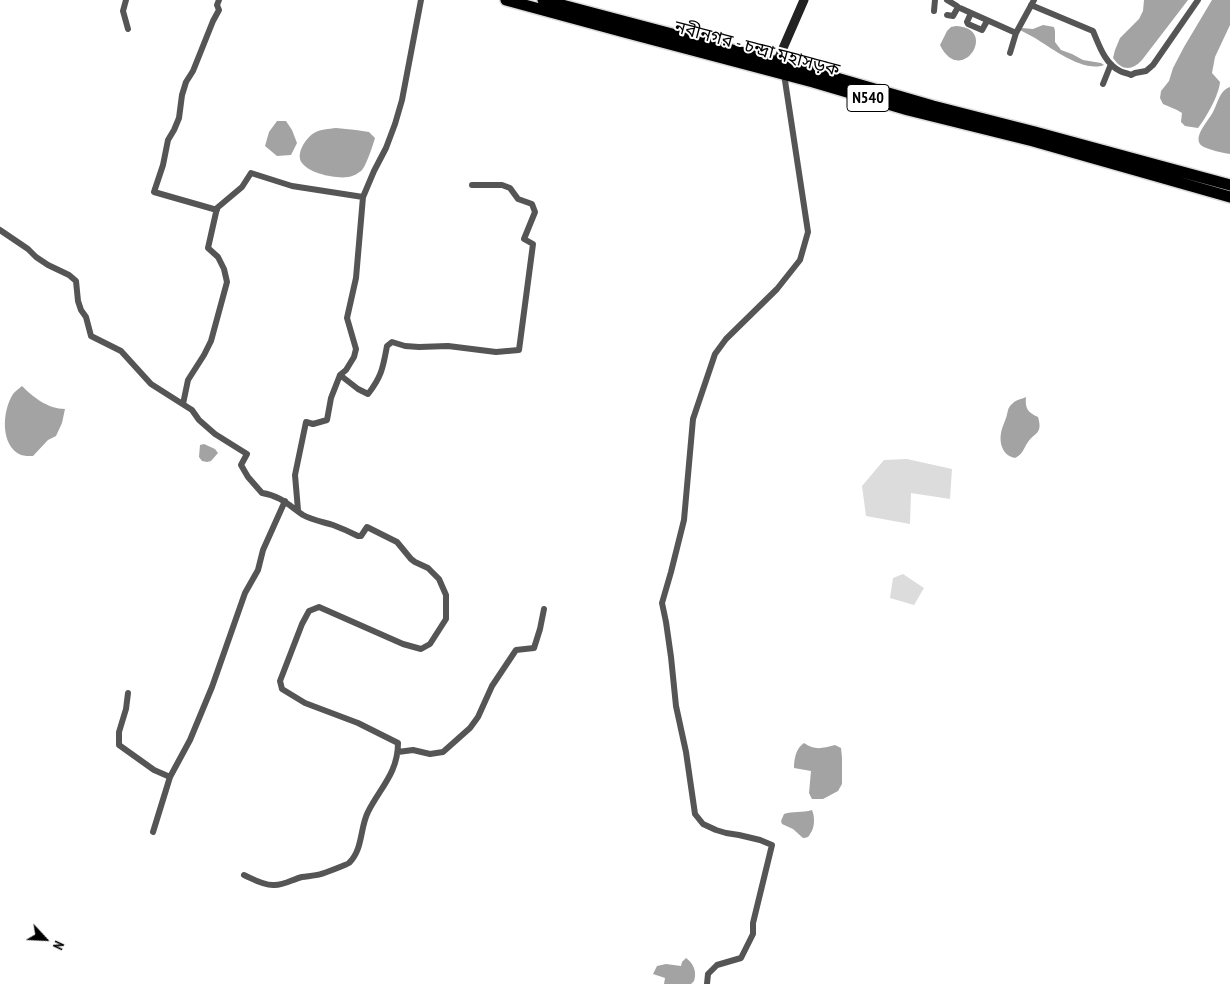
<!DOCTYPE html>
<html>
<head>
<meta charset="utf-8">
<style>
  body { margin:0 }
  #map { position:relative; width:1230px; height:984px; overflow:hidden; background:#fff; font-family:"PT Sans Narrow",sans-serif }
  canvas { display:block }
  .north { position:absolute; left:20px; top:914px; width:50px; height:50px; -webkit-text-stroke:4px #fff; paint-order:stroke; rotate:115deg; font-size:14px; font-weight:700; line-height:20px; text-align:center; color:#000 }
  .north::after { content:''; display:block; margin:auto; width:18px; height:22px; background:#000; clip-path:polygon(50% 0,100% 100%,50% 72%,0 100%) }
</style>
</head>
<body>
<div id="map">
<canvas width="1230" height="984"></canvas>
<div class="north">N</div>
</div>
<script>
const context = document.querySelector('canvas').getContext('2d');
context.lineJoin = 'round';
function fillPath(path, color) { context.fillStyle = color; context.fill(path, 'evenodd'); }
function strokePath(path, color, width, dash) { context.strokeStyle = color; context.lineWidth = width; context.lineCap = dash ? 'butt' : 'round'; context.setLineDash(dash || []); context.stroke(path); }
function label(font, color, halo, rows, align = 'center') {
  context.font = font + ' "PT Sans Narrow","Noto Sans Bengali",sans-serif'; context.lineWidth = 4; context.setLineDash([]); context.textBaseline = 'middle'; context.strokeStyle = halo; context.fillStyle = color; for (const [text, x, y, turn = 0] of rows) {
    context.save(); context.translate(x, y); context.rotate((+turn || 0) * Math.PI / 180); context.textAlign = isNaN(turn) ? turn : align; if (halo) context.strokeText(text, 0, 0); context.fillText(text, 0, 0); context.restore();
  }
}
const green = new Path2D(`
  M907 459 952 469 950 499 911 493 910 524 866 516 862 486 884 460Z
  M903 574 924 588 914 605 890 598 893 578Z`);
const water = new Path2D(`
  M1144 0H1188L1142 60C1132 71 1122 71 1113 58L1115 50 1120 38 1139 19 1143 11Z
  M1212 0H1230V25L1215 57 1212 73 1220 82C1219 95 1206 118 1198 128L1185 126 1181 122 1182 113 1177 110 1163 104 1160 98 1161 91 1169 81 1173 68 1184 47Z
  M1043 25 1054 27 1055 31V42L1061 50 1072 54 1083 60 1101 63 1104 65C1084 73 1051 48 1035 38 1030 35 1025 33 1020 30L1022 28 1033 29Z
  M956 26C1000 28 961 88 940 45L947 31 951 27Z
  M1230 87V154C1224 153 1203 149 1200 144 1194 135 1209 120 1213 112 1218 103 1219 91 1230 87Z
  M277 121H286L292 130 297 143 291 155 277 156 265 146 269 132Z
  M336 128 356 130 369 132 375 138C373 145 366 166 362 170 359 173 352 177 348 177 335 179 309 173 302 163 295 154 306 138 314 133 320 129 329 129 336 128Z
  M22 386C33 397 48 409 65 409L62 423 56 436 48 440 33 456C29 456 24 456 21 455 0 446 2 411 13 394 15 391 19 389 22 386Z
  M1026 397C1025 408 1027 412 1038 417 1043 434 1035 432 1028 442 1023 449 1024 453 1015 458 1000 455 998 438 1003 426 1004 423 1005 421 1006 418 1008 413 1007 408 1012 404 1015 400 1022 399 1026 397Z
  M204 444 215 449 218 453 211 461 207 462 202 461 199 457 200 445Z
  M804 743C816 751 822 748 835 745L841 748 842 758V784L838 791 823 799H812L809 793 811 771 794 768C794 759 796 748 804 743Z
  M812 810C815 817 815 828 810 834 809 837 806 838 803 838L793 829 782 824 781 821 784 814C793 811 802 813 812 810Z
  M686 958C694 964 697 972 694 981L691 984H664L665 978 653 974 657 966 666 964 681 966 682 962Z`);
const street = new Path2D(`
  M126 0 123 11 128 29
  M421 0 402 100 395 124 386 148 374 171 363 197 356 278 347 318 356 349 354 357 346 370 340 375 358 389 368 394C382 376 383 367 387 346L392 342 405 346 419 347 448 346 496 352 519 350 533 244 524 239 535 212 532 204 518 199 510 188 502 185H472
  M947 0 957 6
  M1031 5 1093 31C1099 45 1105 64 1120 71 1123 73 1128 73 1131 75L1135 73 1146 71 1153 65 1198 0
  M960 8 1016 33
  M934 11 935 0
  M971 13 967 22 968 24 982 30 987 21
  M947 15 953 16 957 9
  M1010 53 1016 33 1034 0
  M1103 84 1111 64
  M217 210 154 192 163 165 168 140 174 130 179 118 182 95 186 82 193 71 213 21 219 10 217 5 219 0
  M0 230 28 249 36 257 48 265 69 275 76 281 78 301 81 310 86 317 91 336 121 351 151 384 192 410 199 420 215 434 247 454 241 465 248 477 262 493C279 495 290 506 303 515 312 520 323 522 333 525 341 528 350 532 358 536H361L367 527 397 542 411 559 415 562 428 568 439 579 446 595V619L430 644 421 649 403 644 319 607 309 611 302 624 280 681 282 689 305 703 358 723 398 743C398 773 380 788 368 812 360 827 363 850 349 863 348 864 325 873 321 874 315 876 308 876 302 877 293 879 283 886 273 885 262 885 253 879 244 875
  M183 404 188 380 204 355 211 341 227 282 224 269 218 257 208 248 217 208 242 187 251 173 292 186 363 197
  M298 510 295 475 306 422 313 424 327 420 331 398 340 375
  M128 693 126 709 119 732V745L154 770 170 777
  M398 752 413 750 430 754 443 752 470 728 478 717 492 686 516 650 534 648 540 629 544 609
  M153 832 170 777 190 740 212 687 245 593 258 570 263 550 285 501
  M707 984 708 974 717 965 741 958 753 934V923L772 845 760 840 739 835 726 833 716 830 703 824 695 814 686 752 676 706 671 657 666 622 662 603 671 572 684 520 693 419 715 354 726 339 777 289 800 260 808 232 784 74`);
const secondary = new Path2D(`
  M777 62 804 0`);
const highway = new Path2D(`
  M506 0 624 32 813 82 908 110 1033 141 1230 197
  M543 0 816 72 933 106 1035 132 1230 185`);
const shields = [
  [868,98,42]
];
const shieldNames = [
  ["N540",868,98]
];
const streetNames = [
  ["নবীনগর - চন্দ্রা মহাসড়ক",757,49,15]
];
fillPath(green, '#dcdcdc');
fillPath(water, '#a3a3a3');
strokePath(highway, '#dbdbdb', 14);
strokePath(street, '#555', 6);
strokePath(secondary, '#222', 9);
strokePath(highway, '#000', 11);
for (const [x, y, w] of shields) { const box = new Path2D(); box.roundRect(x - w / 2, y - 13.5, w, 27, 4); context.fillStyle = '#fff'; context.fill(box); strokePath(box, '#000', 1); }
label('bold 16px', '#000', null, shieldNames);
label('18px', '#000', '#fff', streetNames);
</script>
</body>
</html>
